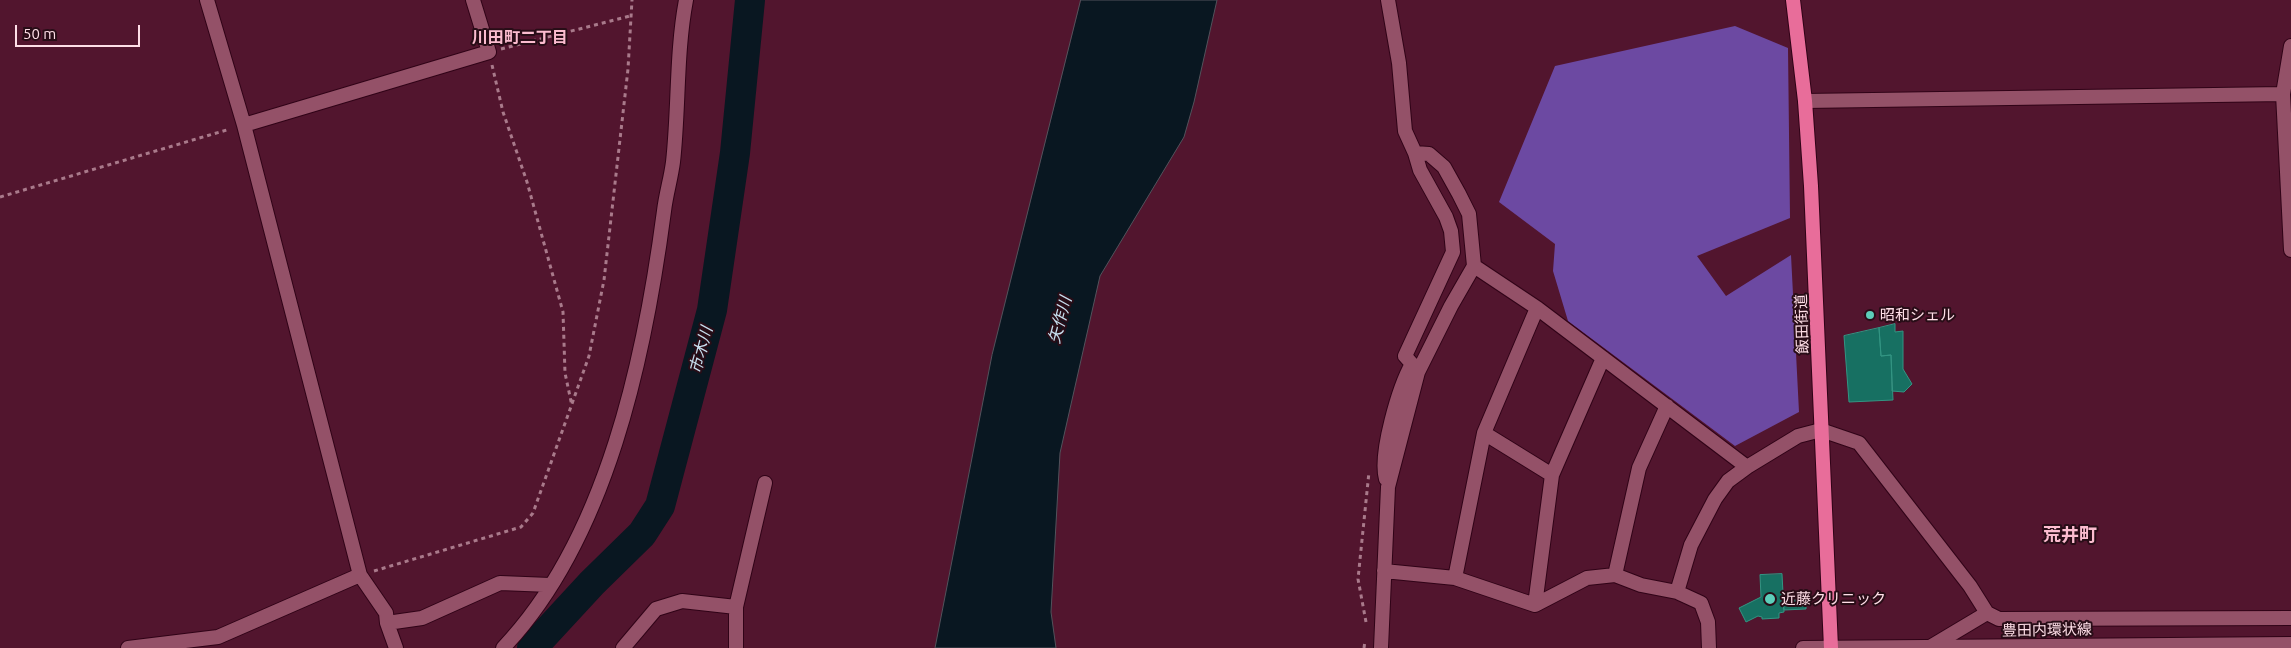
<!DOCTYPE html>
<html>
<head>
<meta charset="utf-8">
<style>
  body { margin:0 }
  #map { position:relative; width:2291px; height:648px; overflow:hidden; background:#52152e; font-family:Ubuntu,sans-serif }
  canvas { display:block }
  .scale { position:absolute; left:15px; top:25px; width:125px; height:22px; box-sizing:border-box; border:2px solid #fedee7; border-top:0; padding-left:6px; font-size:15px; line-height:18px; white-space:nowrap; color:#fedee7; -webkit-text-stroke:4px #280d17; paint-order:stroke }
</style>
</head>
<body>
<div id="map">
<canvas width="2291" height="648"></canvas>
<div class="scale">50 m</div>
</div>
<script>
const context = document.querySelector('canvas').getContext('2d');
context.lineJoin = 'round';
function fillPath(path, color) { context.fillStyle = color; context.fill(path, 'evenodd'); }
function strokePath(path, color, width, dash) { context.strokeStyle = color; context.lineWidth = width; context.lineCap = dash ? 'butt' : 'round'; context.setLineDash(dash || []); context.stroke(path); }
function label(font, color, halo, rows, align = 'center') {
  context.font = font + ' Ubuntu,"Noto Sans JP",sans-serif'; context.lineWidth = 4; context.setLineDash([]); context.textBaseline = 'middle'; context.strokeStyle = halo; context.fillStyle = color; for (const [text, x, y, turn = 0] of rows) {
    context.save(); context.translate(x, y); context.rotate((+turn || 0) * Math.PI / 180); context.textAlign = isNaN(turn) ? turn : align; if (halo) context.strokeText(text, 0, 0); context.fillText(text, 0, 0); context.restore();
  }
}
const forest = new Path2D(`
  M1735 26 1788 48 1790 218 1697 256 1726 296 1791 255 1799 412 1735 446 1568 321 1553 271 1555 244 1499 202 1555 66Z`);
const water = new Path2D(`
  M1081 0H1217L1194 102 1184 137 1100 276 1060 453 1051 612 1056 648H935L992 355Z`);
const river = new Path2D(`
  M532 648 592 583 642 534 660 506 712 310 735 153 750 0`);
const building = new Path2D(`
  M1895 324V332L1903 331V369L1912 384 1904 392 1892 391 1891 355 1881 356 1879 328Z
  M1879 328 1881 356 1891 355 1893 400 1849 402 1844 336Z
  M1782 574 1784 612 1779 613V618L1762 619V617L1758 616 1746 622 1739 608 1761 597 1760 575Z
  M1806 600V609L1784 610 1783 601Z`);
const path = new Path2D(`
  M501 49 630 16
  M492 65 503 112 527 182 563 312 565 373 572 406
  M0 197 230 129
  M374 571 521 527 533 513 589 356 604 280 628 69 632 0
  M1366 622 1358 579 1369 472
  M1364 648 1365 641`);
const minor = new Path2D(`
  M207 0 244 125 360 575 386 613 387 623 396 648
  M2291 46 2283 94 2291 250
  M1805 101 2283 94
  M244 125 489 52 473 0
  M1474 266 1537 308 1747 467
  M1484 433 1552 475
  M1386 479C1379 454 1399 387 1412 364L1405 356 1453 252 1451 231 1446 217 1420 170 1415 153
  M1384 571 1455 578 1535 605 1587 578 1615 575 1641 585 1677 592 1701 603 1708 622 1709 648
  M1615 575 1639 468 1667 406
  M1455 578 1484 433 1537 308
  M1677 592 1691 545 1715 499 1728 481 1747 467 1798 436 1821 430 1859 443 1970 586 1987 613 1930 647
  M1535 605 1552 475 1603 358
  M1987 613 1999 619 2291 618
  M387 623 422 618 500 583 550 585
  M128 648 218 637 360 575
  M503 648C607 539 645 356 664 211 666 194 671 178 673 162 679 108 676 53 686 0
  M623 648 656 609 682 601 736 607
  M736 648V607L765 483
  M1381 648 1388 487 1418 372 1451 306 1474 266 1469 214 1459 194 1444 167 1429 154 1415 153 1405 131 1399 63 1388 0`);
const tertiary = new Path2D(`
  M1803 648 2291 644`);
const trunk = new Path2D(`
  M1793 0 1805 101 1811 186 1831 648`);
const markers = [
  [1870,315,5,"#5dceb9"],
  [1770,599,6,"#5dceb9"]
];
const poiNames = [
  ["昭和シェル",1880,315],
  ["近藤クリニック",1781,599]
];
const streetNames = [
  ["飯田街道",1802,324,-92],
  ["豊田内環状線",2047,630,-1]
];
const neighbourhoodNames = [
  ["川田町二丁目",520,38]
];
const waterNames = [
  ["矢作川",1060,320,-75],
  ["市木川",701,350,-75]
];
const quarterNames = [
  ["荒井町",2070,535]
];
fillPath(forest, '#6c49a2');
fillPath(water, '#091721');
strokePath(water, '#52535c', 1);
strokePath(river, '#091721', 30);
fillPath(building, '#177062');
strokePath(building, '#339583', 1);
strokePath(minor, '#300317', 16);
strokePath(tertiary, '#300317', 16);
strokePath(trunk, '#300317', 16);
strokePath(path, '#a97a8b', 3, [4, 4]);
strokePath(minor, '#945168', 14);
strokePath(tertiary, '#945168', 14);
strokePath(trunk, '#e86d9a', 14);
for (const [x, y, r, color] of markers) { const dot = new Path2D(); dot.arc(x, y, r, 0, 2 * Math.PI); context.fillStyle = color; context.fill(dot); strokePath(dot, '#280d17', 2); }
label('15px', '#fedee7', '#280d17', poiNames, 'left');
label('15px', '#fedee7', '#280d17', streetNames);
label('bold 16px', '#fbbccf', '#280d17', neighbourhoodNames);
label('italic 16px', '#c8e0f0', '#280d17', waterNames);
label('bold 18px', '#fbbccf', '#280d17', quarterNames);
</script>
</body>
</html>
